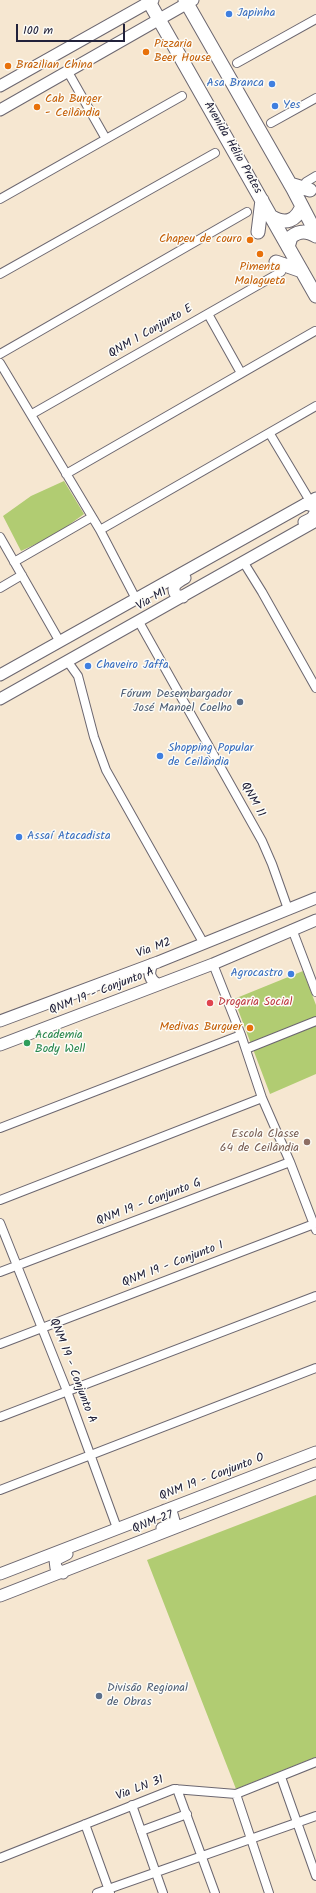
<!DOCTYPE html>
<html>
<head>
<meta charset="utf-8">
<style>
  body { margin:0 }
  #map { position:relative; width:316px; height:1893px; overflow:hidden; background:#f6e7d1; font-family:Kalam,sans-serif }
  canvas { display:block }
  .scale { position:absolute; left:16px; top:24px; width:109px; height:18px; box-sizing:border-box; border:2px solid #22223b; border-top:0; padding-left:5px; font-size:12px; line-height:14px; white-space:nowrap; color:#22223b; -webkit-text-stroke:3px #fdfcf7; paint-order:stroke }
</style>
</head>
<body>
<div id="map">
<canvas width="316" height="1893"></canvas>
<div class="scale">100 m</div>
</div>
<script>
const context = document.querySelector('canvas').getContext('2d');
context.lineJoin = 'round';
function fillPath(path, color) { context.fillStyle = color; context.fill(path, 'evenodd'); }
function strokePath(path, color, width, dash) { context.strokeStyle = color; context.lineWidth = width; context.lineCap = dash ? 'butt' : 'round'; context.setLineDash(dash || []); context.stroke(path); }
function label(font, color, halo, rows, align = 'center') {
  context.font = font + ' Kalam,sans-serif'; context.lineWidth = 3; context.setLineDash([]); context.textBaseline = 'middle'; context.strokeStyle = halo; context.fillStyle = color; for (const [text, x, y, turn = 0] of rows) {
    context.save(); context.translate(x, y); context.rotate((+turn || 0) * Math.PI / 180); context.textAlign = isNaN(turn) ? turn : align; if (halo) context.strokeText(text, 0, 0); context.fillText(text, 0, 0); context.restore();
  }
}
const green = new Path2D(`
  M64 481 84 514 55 535 21 551 3 516 31 496Z
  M303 971 316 1005V1074L270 1094 234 999Z
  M316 1495V1757L236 1789 147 1560Z`);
const minor = new Path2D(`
  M237 63 316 19
  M68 72 106 139
  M271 123 316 98
  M306 182 316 176
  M0 199 182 96
  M0 274 215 153
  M208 314 241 373
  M0 354 247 212
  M0 363 100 530 136 599
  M32 414 281 272
  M270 434 310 501
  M66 474 315 331
  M100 530 316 406
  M0 537 60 642
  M14 562 92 517
  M244 563 262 592 316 688
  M0 588 22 575
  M139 622 262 841 272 864 288 909
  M68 662 78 676 94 737 106 770 204 944
  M292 929 316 992
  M213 964 241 1035 262 1098 290 1162 316 1230
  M246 1049 316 1021
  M0 1128 241 1035
  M0 1200 262 1098
  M0 1223 67 1391 117 1528
  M0 1272 290 1162
  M0 1344 314 1224
  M0 1417 316 1296
  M0 1490 316 1368
  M281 1777 316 1876
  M177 1789 215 1893
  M236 1794 269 1893
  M132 1805 163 1893
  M85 1824 110 1893
  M141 1831 187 1814
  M0 1858 174 1789 236 1794 316 1762
  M97 1893 316 1816`);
const secondary = new Path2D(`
  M0 86 153 0
  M0 110 193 0
  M304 522 312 518 316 511 313 506 305 504
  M183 597 176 595C170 586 178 582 185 578
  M0 675 316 498
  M0 699 316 521
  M152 964C148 973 149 979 157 984
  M0 1021 158 962 316 898
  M0 1045 213 964 316 920
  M162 1528 172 1524 174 1521 172 1514 165 1510
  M63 1573 56 1568 55 1560 67 1554
  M0 1574 316 1452
  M0 1596 316 1473`);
const primary = new Path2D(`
  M148 0 316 296
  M185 0 293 189 316 233
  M290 184 310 190
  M272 217C286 225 296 221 302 206
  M258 232 262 200
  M288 247 291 237C300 230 307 231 316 236
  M276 262 302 271`);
const markers = [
  [229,14,4,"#3f7fe0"],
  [146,52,4,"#e8710a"],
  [8,66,4,"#e8710a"],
  [272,84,4,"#3f7fe0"],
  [275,106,4,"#3f7fe0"],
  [37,107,4,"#e8710a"],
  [250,240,4,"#e8710a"],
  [260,254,4,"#e8710a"],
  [88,666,4,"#3f7fe0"],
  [240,702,4,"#5c6f8a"],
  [160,756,4,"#3f7fe0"],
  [19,837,4,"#3f7fe0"],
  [291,974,4,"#3f7fe0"],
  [210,1003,4,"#e0444e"],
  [250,1028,4,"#e8710a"],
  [27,1043,4,"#2e9e5b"],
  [307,1142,4,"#8d6e63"],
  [99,1696,4,"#5c6f8a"]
];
const shopNames = [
  ["Japinha",237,14],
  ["Asa Branca",264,84,"right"],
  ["Yes",283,106],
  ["Chaveiro Jaffa",96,666],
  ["Shopping Popular",168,749],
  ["de Ceilândia",168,763],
  ["Assaí Atacadista",27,837],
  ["Agrocastro",283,974,"right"]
];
const foodNames = [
  ["Pizzaria",154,45],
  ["Beer House",154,59],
  ["Brazilian China",16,66],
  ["Cab Burger",45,100],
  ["- Ceilândia",45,114],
  ["Chapeu de couro",242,240,"right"],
  ["Pimenta",260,268,"center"],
  ["Malagueta",260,282,"center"],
  ["Medivas Burguer",242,1028,"right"]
];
const streetNames = [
  ["Avenida Hélio Prates",232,148,60],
  ["QNM 1 Conjunto E",151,332,-30],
  ["Via M1",152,600,-30],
  ["QNM 11",252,800,61],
  ["Via M2",154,949,-20],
  ["QNM 19 - Conjunto A",102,992,-21],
  ["QNM 19 - Conjunto G",149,1203,-21],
  ["QNM 19 - Conjunto I",173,1265,-21],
  ["QNM 19 - Conjunto A",72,1371,69],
  ["QNM 19 - Conjunto O",212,1478,-21],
  ["QNM 27",153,1523,-21],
  ["Via LN 31",140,1789,-21]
];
const serviceNames = [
  ["Fórum Desembargador",232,695],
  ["José Manoel Coelho",232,709],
  ["Divisão Regional",107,1689,"left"],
  ["de Obras",107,1703,"left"]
];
const healthNames = [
  ["Drogaria Social",218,1003]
];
const leisureNames = [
  ["Academia",35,1036],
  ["Body Well",35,1050]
];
const educationNames = [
  ["Escola Classe",299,1135],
  ["64 de Ceilândia",299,1149]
];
fillPath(green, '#b1cc72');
strokePath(minor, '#6c6770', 10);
strokePath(secondary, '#6c6770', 13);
strokePath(primary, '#6c6770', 15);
strokePath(minor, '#fff', 8);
strokePath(secondary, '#fff', 11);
strokePath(primary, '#fff', 13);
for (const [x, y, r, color] of markers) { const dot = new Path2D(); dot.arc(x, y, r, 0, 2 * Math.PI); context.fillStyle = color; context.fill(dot); strokePath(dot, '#fdfcf7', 1.5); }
label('12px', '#366cbe', '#fdfcf7', shopNames, 'left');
label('12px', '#c56008', '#fdfcf7', foodNames, 'left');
label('12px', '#22223b', '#fdfcf7', streetNames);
label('12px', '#4e5e75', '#fdfcf7', serviceNames, 'right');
label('12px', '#be3a42', '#fdfcf7', healthNames, 'left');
label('12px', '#27864d', '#fdfcf7', leisureNames, 'left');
label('12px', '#785e54', '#fdfcf7', educationNames, 'right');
</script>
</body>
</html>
